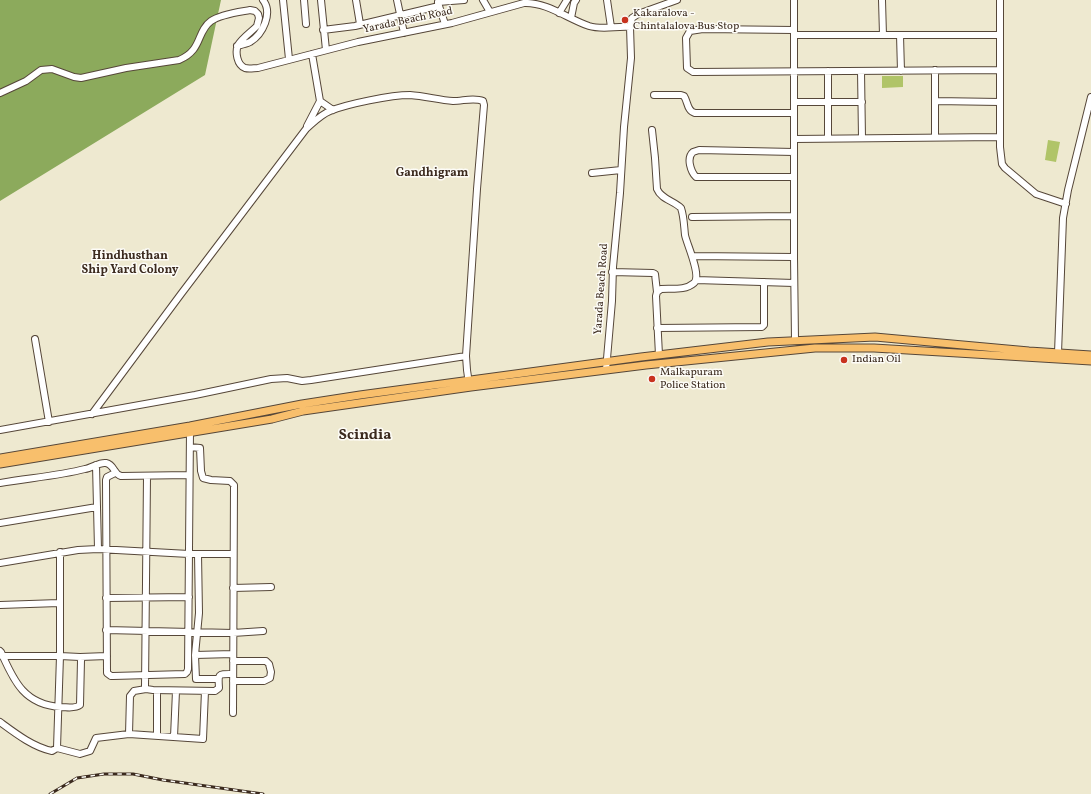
<!DOCTYPE html>
<html>
<head>
<meta charset="utf-8">
<style>
  body { margin:0 }
  canvas { display:block; background:#eee9d0 }
</style>
</head>
<body>
<canvas width="1091" height="794"></canvas>
<script>
const context = document.querySelector('canvas').getContext('2d');
context.lineJoin = 'round';
function fillPath(path, color) { context.fillStyle = color; context.fill(path, 'evenodd'); }
function strokePath(path, color, width, dash) { context.strokeStyle = color; context.lineWidth = width; context.lineCap = dash ? 'butt' : 'round'; context.setLineDash(dash || []); context.stroke(path); }
function label(font, color, halo, rows, align = 'center') {
  context.font = font + ' Vollkorn,serif'; context.lineWidth = 3; context.setLineDash([]); context.textBaseline = 'middle'; context.strokeStyle = halo; context.fillStyle = color; for (const [text, x, y, turn = 0] of rows) {
    context.save(); context.translate(x, y); context.rotate((+turn || 0) * Math.PI / 180); context.textAlign = isNaN(turn) ? turn : align; if (halo) context.strokeText(text, 0, 0); context.fillText(text, 0, 0); context.restore();
  }
}
const green = new Path2D(`
  M882 76H903V87L882 88Z
  M1048 140 1060 142 1056 162 1045 160Z`);
const forest = new Path2D(`
  M0 0H221L205 75 0 201Z`);
const minor = new Path2D(`
  M283 0 289 59
  M304 0 306 24
  M321 0 326 50
  M356 0 360 24
  M397 0 404 33
  M483 0 490 12
  M607 0 611 27
  M882 0 883 35
  M1000 0V147L1002 164 1005 168 1036 194 1066 204
  M438 2 464 0
  M438 3 445 24
  M559 13 567 0
  M571 18 574 3 576 0
  M630 27 632 18 638 14 677 0
  M323 30 355 26 439 6
  M794 30 703 29 690 31 686 38 687 68 693 72 1000 70
  M794 35H1000
  M900 35 901 71
  M237 46C241 45 246 44 250 42 263 34 273 13 263 0
  M312 54 320 101 333 110
  M861 71 862 138
  M0 93 26 81 41 70 52 69 74 77 81 78 126 68 179 60C203 50 196 32 211 21 221 14 239 12 250 10L255 11 258 14 259 18 257 26C251 32 242 38 238 45 235 52 237 65 245 68 249 69 254 68 258 68L358 42 452 23 524 3C547 2 568 19 589 26 602 30 616 26 630 27L631 58 624 127 620 193 613 267 612 301 606 370
  M654 95H681L684 96C688 102 687 111 695 113H794
  M935 101 1000 102
  M794 102H862
  M307 126 320 101
  M652 130 655 158 657 189C661 199 674 201 681 208 684 217 684 226 685 235 687 245 702 276 694 283 685 291 671 288 661 289L657 292 656 296 659 355
  M935 137V70
  M828 138V71
  M794 139 1000 137
  M794 152 699 150C699 150 693 152 693 152 686 158 691 172 696 177H794
  M592 173 621 170
  M692 217 794 216
  M692 256 794 257V0
  M794 257 795 340
  M612 272 653 273 655 274 657 292
  M696 280 794 283
  M657 328 762 327 764 325V282
  M35 339 49 422
  M1058 353 1063 218 1068 190 1091 97
  M92 414 181 294 306 129C313 123 320 115 330 111 347 104 391 95 410 95 425 96 439 100 453 101 463 101 474 97 483 101L484 105 477 189 466 356 467 370 469 384
  M0 430 195 395 271 379 287 378 302 381 311 380 466 356
  M190 447 200 448 201 471 203 478 211 480 230 481 234 485 233 713
  M96 465 98 549
  M115 473 107 477 106 480 107 673 111 676H113L185 674 187 672 188 669 190 430
  M147 476 145 687 146 689 153 690 215 691 219 688C218 673 218 674 233 674
  M0 483C28 478 58 476 85 469 92 468 99 462 106 463 115 465 113 474 121 476L189 475
  M0 523 97 507
  M198 554 199 613 195 655 196 679H218
  M0 563 78 550 98 549 189 554H233
  M233 588 271 587
  M106 598 189 597
  M0 605 59 603
  M106 630 233 633 263 631
  M0 651 1 652C14 682 25 705 61 707 67 707 75 709 80 705L81 660 80 657 60 656H2
  M195 655 233 654
  M80 657 107 656
  M233 681H264L270 678 271 672 269 664 266 661H233
  M146 689 134 691 130 696 129 734 203 739 205 691
  M0 722C15 733 33 747 52 751L57 748 60 656V552
  M157 736V691
  M174 737 176 691
  M57 748 80 754 90 751 96 738 129 734`);
const major = new Path2D(`
  M0 458 190 426 302 404 360 395 641 357 768 342 875 337 1029 351 1091 355
  M0 464 272 419 303 411 471 387 646 365 815 348H874L1091 361`);
const rail = new Path2D(`
  M50 794 77 778 104 774H133L163 780 263 794`);
const markers = [
  [625,20,4,"#c8321e"],
  [844,360,4,"#c8321e"],
  [652,379,4,"#c8321e"]
];
const poiNames = [
  ["Kakaralova -",633,14],
  ["Chintalalova Bus Stop",633,27],
  ["Indian Oil",852,360],
  ["Malkapuram",660,373],
  ["Police Station",660,386]
];
const streetNames = [
  ["Yarada Beach Road",408,21,-12],
  ["Yarada Beach Road",602,289,-86]
];
const neighbourhoodNames = [
  ["Gandhigram",432,174],
  ["Hindhusthan",130,257],
  ["Ship Yard Colony",130,271]
];
const districtNames = [
  ["Scindia",365,436]
];
fillPath(green, '#b0c468');
fillPath(forest, '#8caa5c');
strokePath(minor, '#564739', 8);
strokePath(major, '#564739', 9);
strokePath(minor, '#fff', 6);
strokePath(major, '#f8bf6c', 7);
strokePath(rail, '#3b2a1e', 3);
strokePath(rail, '#fdfcf7', 1.5, [4.5]);
for (const [x, y, r, color] of markers) { const dot = new Path2D(); dot.arc(x, y, r, 0, 2 * Math.PI); context.fillStyle = color; context.fill(dot); strokePath(dot, '#fdfcf7', 1.5); }
label('11px', '#3b2a1e', '#fdfcf7', poiNames, 'left');
label('11px', '#3b2a1e', '#fdfcf7', streetNames);
label('bold 12px', '#3b2a1e', '#fdfcf7', neighbourhoodNames);
label('bold 15px', '#3b2a1e', '#fdfcf7', districtNames);
</script>
</body>
</html>
